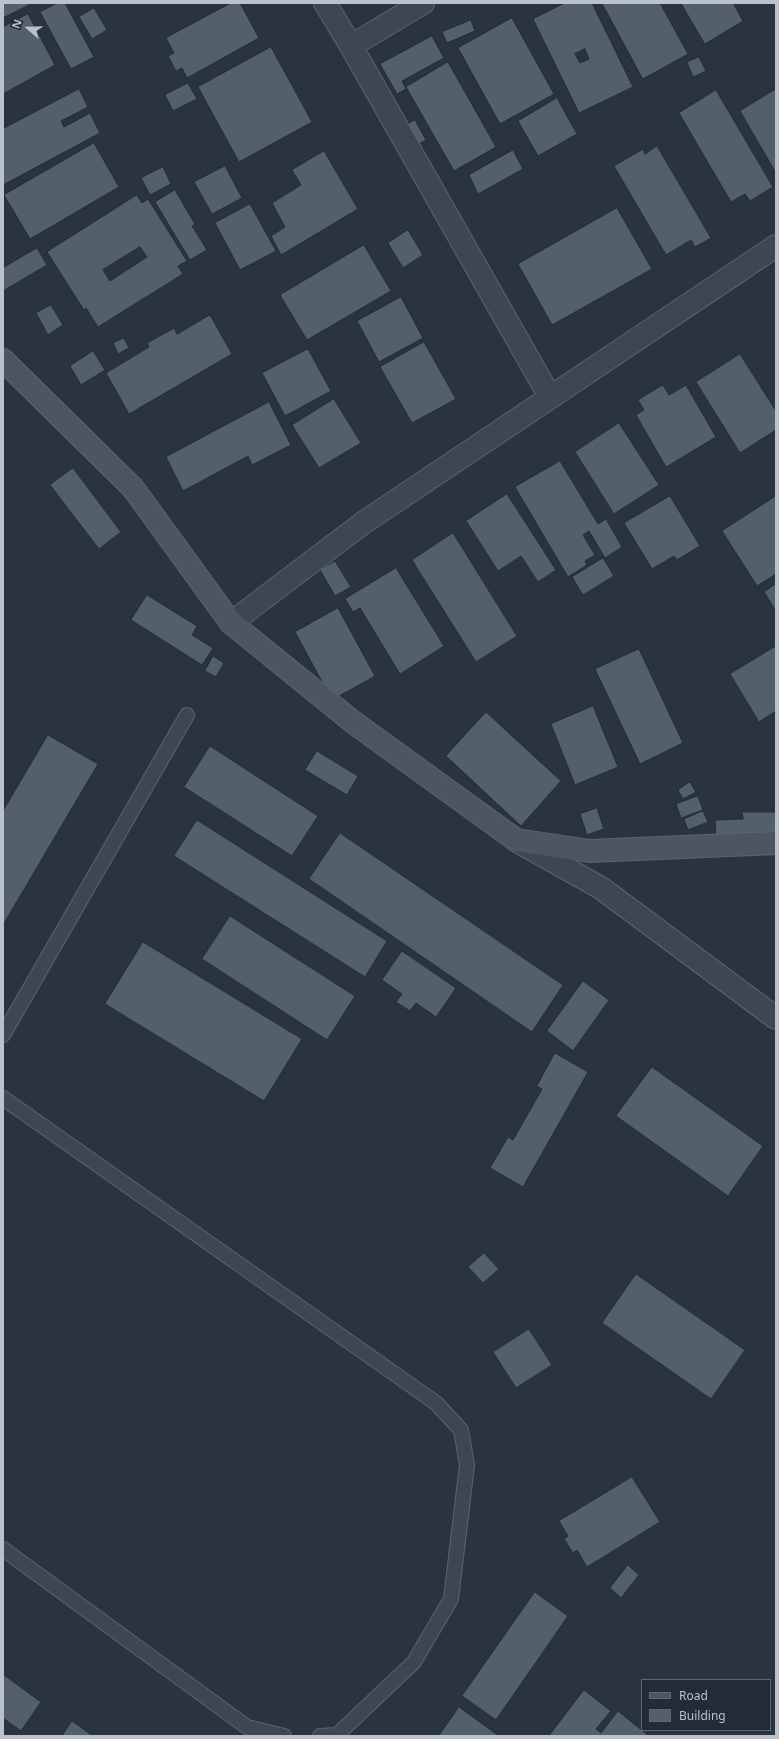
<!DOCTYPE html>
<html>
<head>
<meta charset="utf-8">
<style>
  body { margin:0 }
  #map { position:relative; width:779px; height:1739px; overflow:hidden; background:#2a3441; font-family:"Noto Sans",sans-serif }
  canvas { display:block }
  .frame { position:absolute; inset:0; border:4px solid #bbc1cb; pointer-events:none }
  .legend { position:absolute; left:641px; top:1679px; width:130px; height:52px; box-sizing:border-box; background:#222b36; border:1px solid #5f6772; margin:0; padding:5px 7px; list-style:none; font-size:12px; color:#bbc1cb }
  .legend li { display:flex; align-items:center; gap:8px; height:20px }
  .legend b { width:20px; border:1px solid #5f6772 }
  .north { position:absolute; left:8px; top:8px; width:40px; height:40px; -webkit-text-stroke:3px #222b36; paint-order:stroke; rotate:290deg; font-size:11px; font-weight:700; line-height:16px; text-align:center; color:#bbc1cb }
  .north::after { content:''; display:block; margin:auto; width:14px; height:18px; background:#bbc1cb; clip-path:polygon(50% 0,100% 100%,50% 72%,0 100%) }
</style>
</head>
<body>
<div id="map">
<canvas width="779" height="1739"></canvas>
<div class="frame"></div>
<ul class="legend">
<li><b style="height:5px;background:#4c5663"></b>Road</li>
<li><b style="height:11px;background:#535f6b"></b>Building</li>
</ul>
<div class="north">N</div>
</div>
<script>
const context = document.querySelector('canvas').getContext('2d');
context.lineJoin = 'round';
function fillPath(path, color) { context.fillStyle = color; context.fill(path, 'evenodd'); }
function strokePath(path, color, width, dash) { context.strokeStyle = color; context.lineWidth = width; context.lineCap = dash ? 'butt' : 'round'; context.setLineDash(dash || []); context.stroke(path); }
const building = new Path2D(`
  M3 3H33L3 18Z
  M58 3H65L94 57 71 69 40 12Z
  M231 3H240L259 38 187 78 182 68 176 71 168 56 174 53 166 38Z
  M565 3H592L633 87 579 113 533 19ZM585 49 589 59 580 63 575 54Z
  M602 3H660L688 54 643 79Z
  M681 3H733L743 21 705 44Z
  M94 8 107 30 92 39 79 17Z
  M28 14 55 65 3 94V27Z
  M512 18 554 94 500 124 458 48Z
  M471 20 475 31 447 43 442 32Z
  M432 36 444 58 402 81 406 89 397 94 380 64Z
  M271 47 312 122 239 162 198 87Z
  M699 57 706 71 693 77 687 62Z
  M448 62 496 147 454 171 406 87Z
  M188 83 197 99 173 111 165 95Z
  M79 89 88 107 61 121 64 127 90 113 100 133 3 185V129Z
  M776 89V173L740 111Z
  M716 90 773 187 750 201 745 194 731 202 679 113Z
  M557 98 577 134 538 156 518 121Z
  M415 120 426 140 412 148 401 128Z
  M94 143 119 187 30 239 4 195Z
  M657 146 711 238 695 247 691 240 666 255 614 166 643 149 645 154Z
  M513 150 523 169 478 194 469 175Z
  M324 151 358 209 281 255 271 236 285 227 272 203 301 185 292 170Z
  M225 166 242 198 212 214 194 182Z
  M163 167 171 184 150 195 141 178Z
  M175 190 195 224 192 226 207 250 190 260 155 202Z
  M137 195 142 203 148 199 187 261 178 266 183 274 98 327 86 308 84 310 47 252ZM140 247 147 257 110 281 103 270Z
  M250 204 276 251 240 270 215 223Z
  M617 208 652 269 552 325 518 264Z
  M408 230 423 255 403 268 388 243Z
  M364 245 391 291 307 340 280 295Z
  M37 248 47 265 3 291V268Z
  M401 297 423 338 379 362 357 321Z
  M51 305 63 325 48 335 36 313Z
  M210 315 232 354 129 414 106 373 149 347 147 343 174 328 177 334Z
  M124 338 129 348 118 354 113 343Z
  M424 342 456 399 412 423 380 367Z
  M308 349 331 391 285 416 262 373Z
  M93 351 105 370 81 385 70 366Z
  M740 354 776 411V430L740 453 696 382Z
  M663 385 669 395 686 385 716 437 666 467 636 415 644 410 638 400Z
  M334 399 361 443 319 468 292 425Z
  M269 402 291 445 252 465 248 456 183 491 166 457Z
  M619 423 659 485 614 514 575 452Z
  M560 461 598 524 606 519 622 547 605 558 589 531 583 535 595 555 585 561 587 565 568 577 515 487Z
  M73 468 121 532 99 549 50 485Z
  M507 494 556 570 538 582 521 556 498 571 466 521Z
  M670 496 700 546 677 560 674 556 652 569 624 523Z
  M776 496V574L757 586 722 531Z
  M453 533 517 636 476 662 412 560Z
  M603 558 614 576 583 595 572 577Z
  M335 561 351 587 335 596 320 570Z
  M396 568 444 646 400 674 360 608 353 612 345 599Z
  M776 584V611L764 592Z
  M147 595 197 626 192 635 213 648 202 665 131 620Z
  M338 608 375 676 332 700 295 632Z
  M776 646V711L759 722 730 674Z
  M639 649 683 743 640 764 595 669Z
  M213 656 224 663 216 677 205 671Z
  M593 706 618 767 575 785 551 724Z
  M486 712 561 781 521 826 446 756Z
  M48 735 98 764 3 925V811Z
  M210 746 318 816 292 856 184 787Z
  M317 751 358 776 347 795 305 770Z
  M690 782 696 792 683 799 678 790Z
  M698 796 703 810 681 818 676 804Z
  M597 808 604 829 587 835 580 814Z
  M703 811 708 822 688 830 684 819Z
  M742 812H776V838L716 839 715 820 743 819Z
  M197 820 387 941 365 977 174 856Z
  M340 833 563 985 532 1032 309 879Z
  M230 916 355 996 327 1040 202 959Z
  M143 942 302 1039 264 1101 105 1004Z
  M402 951 456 988 436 1017 416 1003 410 1011 396 1002 402 994 382 980Z
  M583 981 609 1000 573 1051 547 1031Z
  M555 1053 588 1072 523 1187 490 1168 508 1137 513 1140 542 1089 537 1086Z
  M652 1067 763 1146 728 1196 616 1116Z
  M484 1253 499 1269 483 1283 468 1267Z
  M636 1274 745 1350 711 1399 602 1323Z
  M529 1329 552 1365 516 1388 493 1352Z
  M632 1477 660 1522 587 1567 577 1550 573 1553 564 1539 568 1536 559 1521Z
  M628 1565 639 1575 621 1598 610 1588Z
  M535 1592 568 1616 496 1720 462 1696Z
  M4 1675 41 1702 21 1731 3 1718Z
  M584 1690 611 1711 596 1729 601 1733 618 1711 649 1736H549Z
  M459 1707 499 1736H439Z
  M72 1721 93 1736H62Z`);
const lane = new Path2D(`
  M3 1035 187 715
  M3 1098 436 1403 461 1430 467 1465 451 1599 414 1662 337 1735 320 1736
  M3 1549 247 1727 284 1736`);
const street = new Path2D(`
  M325 3 351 46 550 397
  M351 46 423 3
  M231 623 363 523 776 246
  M517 841 601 888 776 1018`);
const secondary = new Path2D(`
  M3 360 133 488 231 623 353 722 516 840 590 851 776 843`);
fillPath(building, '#535f6b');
strokePath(building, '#242d38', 1);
strokePath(lane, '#5c646e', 16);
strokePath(street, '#5c646e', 24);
strokePath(secondary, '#5c646e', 24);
strokePath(lane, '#3e4651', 14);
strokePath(street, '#3e4651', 22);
strokePath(secondary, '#4c5663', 22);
</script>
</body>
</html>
